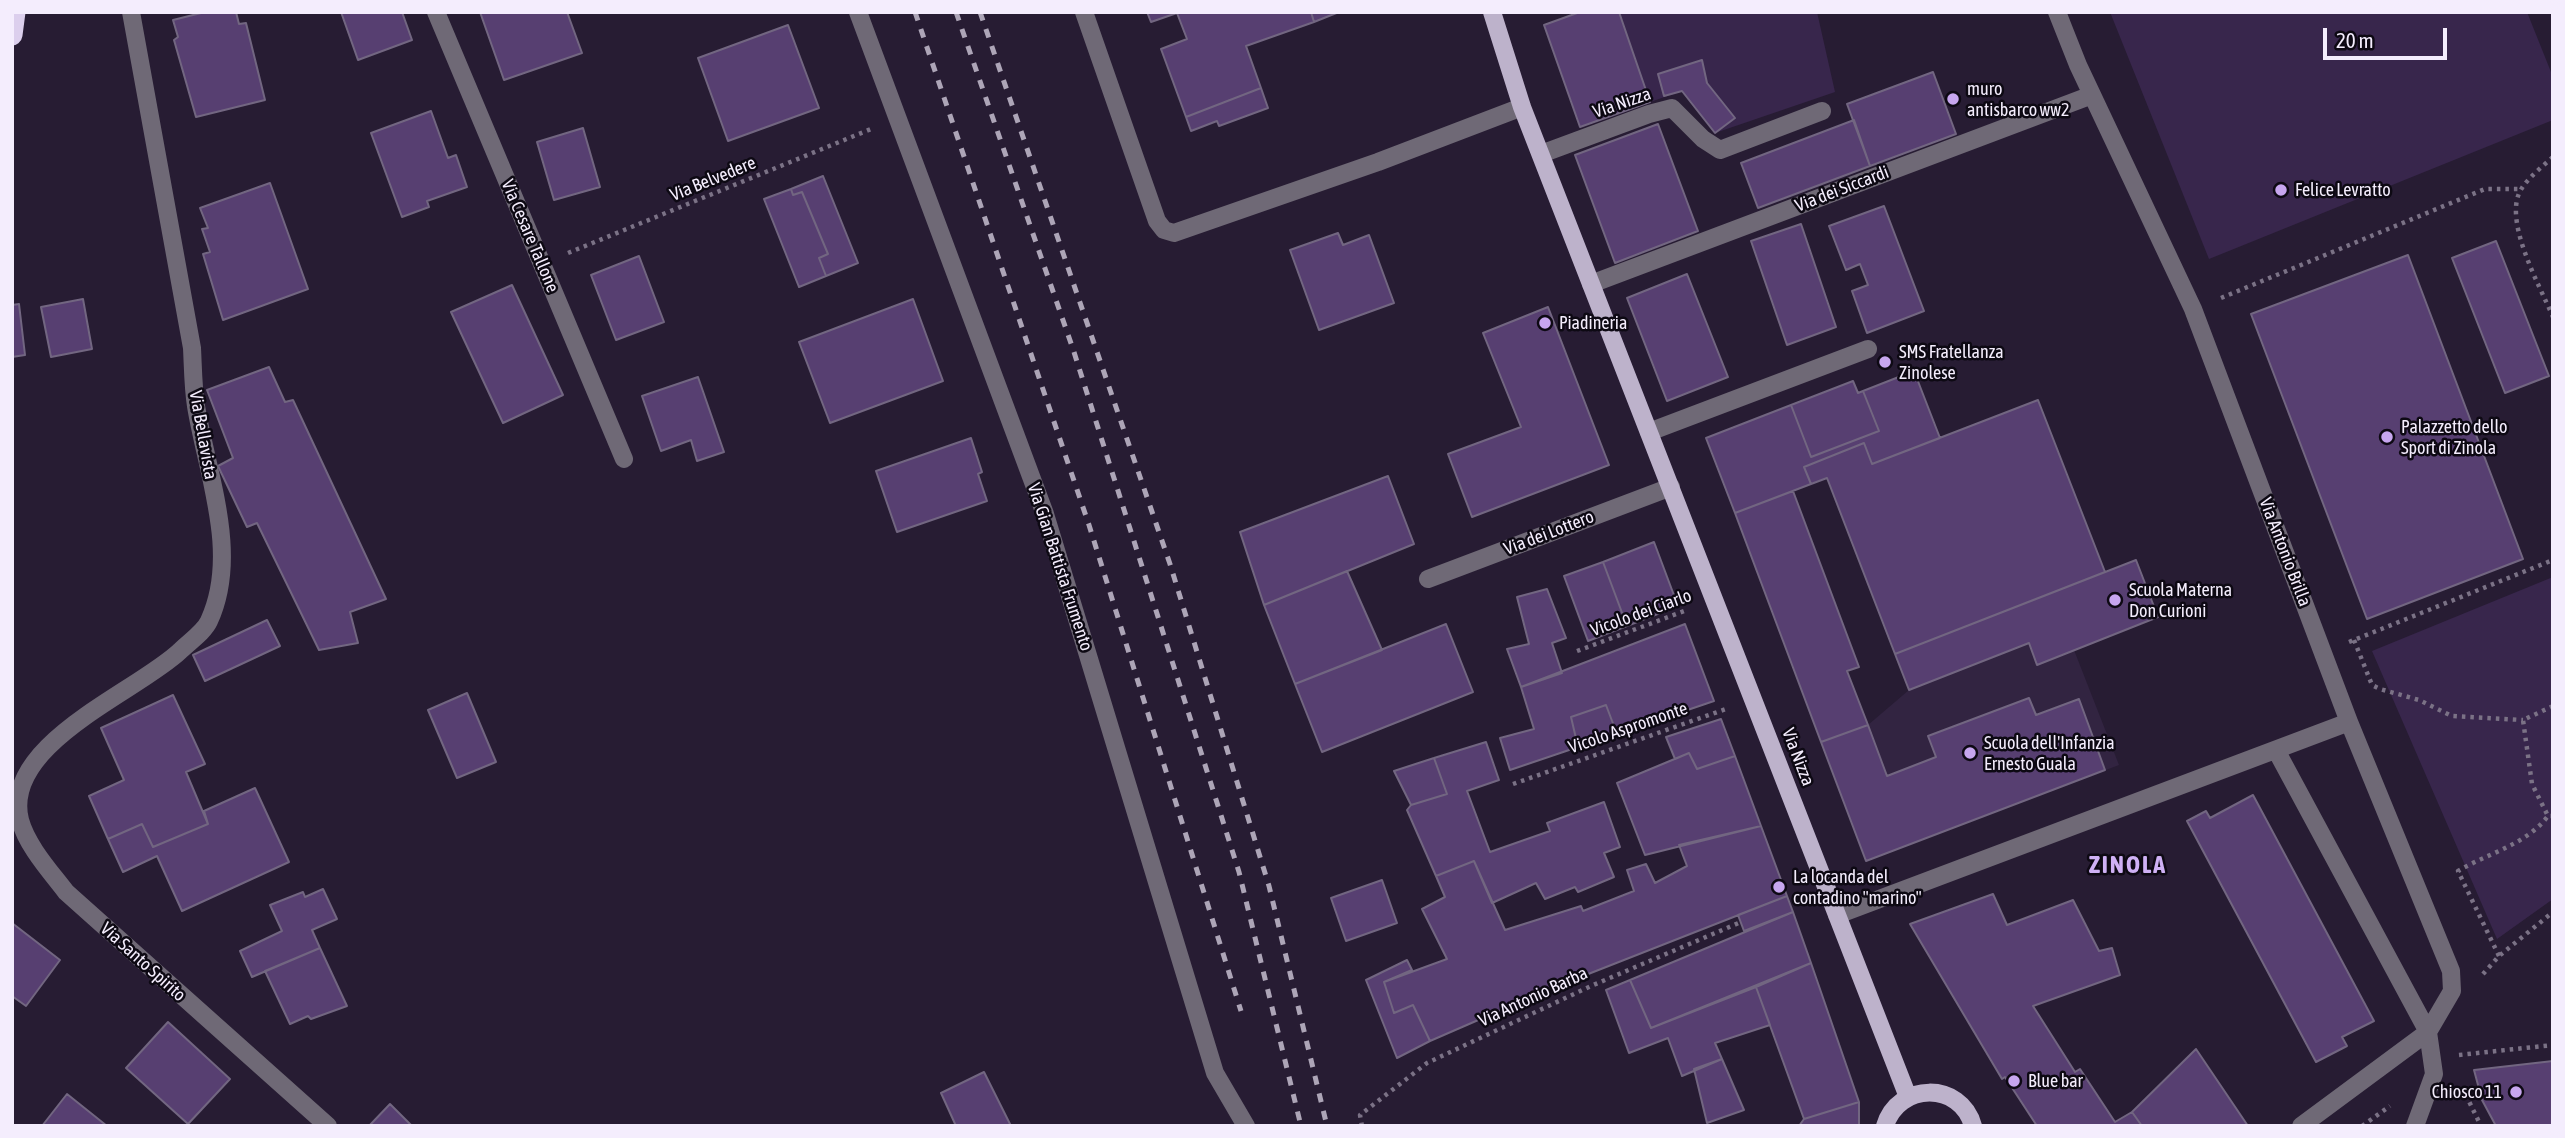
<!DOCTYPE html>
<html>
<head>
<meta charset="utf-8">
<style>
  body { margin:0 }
  #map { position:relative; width:2565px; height:1138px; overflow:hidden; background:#271c33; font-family:"Asap Condensed",sans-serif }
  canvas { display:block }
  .frame { position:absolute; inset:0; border:14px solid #f4edfd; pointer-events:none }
  .scale { position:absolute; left:2323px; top:28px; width:124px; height:32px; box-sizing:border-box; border:4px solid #f4edfd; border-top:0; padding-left:9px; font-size:21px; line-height:24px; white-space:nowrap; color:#f4edfd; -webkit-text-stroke:5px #0d0913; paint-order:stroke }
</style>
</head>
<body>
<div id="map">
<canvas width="2565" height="1138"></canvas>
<div class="frame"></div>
<div class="scale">20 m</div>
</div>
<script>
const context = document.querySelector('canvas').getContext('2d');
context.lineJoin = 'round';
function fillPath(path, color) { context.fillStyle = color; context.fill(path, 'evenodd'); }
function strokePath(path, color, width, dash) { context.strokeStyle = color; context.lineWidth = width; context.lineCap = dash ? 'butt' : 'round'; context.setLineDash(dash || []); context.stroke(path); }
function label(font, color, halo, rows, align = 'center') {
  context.font = font + ' "Asap Condensed",sans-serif'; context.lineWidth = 5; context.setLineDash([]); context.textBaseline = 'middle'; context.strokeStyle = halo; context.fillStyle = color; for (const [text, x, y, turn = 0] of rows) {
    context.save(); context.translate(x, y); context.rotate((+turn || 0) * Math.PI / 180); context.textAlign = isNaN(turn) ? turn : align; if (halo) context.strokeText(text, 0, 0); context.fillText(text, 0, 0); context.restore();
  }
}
const built = new Path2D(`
  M2029 643 2037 665 2074 650 2119 765 1866 861 1868 725 1909 690Z`);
const green = new Path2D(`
  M1619 12H1817L1835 92 1715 133 1682 91 1650 102Z
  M2110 12H2527L2553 77V120L2209 259Z
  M2553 577V899L2497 939 2372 651Z`);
const building = new Path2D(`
  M205 12H236L239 24 246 23 265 100 196 117 174 40 178 37 173 20Z
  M341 12H402L412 40 358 60Z
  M480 12H567L582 53 504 80Z
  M1147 12H1311L1314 22 1246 46 1261 88 1186 117 1161 49 1187 39 1177 13 1151 22Z
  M1311 12H1339L1314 22Z
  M1580 12H1619L1650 102 1580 127 1544 25Z
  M788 25 819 108 728 141 698 58Z
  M1702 60 1707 83 1735 118 1715 133 1682 91 1664 96 1658 74Z
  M1933 72 1956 134 1870 166 1847 104Z
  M1261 88 1268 108 1219 126 1217 121 1191 131 1186 117Z
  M431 111 448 158 456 155 467 187 427 201 429 207 402 217 371 133Z
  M1854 120 1870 166 1758 208 1741 163Z
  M1658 124 1698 231 1615 263 1575 155Z
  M583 128 600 187 554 200 537 142Z
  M823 176 858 263 826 276 819 258 828 254 802 192 793 195 791 189Z
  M270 183 308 289 223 320 203 254 210 252 202 229 208 228 200 208Z
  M791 189 793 195 802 192 828 254 819 258 826 276 799 287 764 199Z
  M1884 206 1924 311 1867 333 1852 291 1868 285 1860 264 1846 270 1829 226Z
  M1801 224 1836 327 1787 345 1751 241Z
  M1338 233 1343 245 1369 235 1394 303 1319 330 1290 250Z
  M2496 241 2549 376 2505 393 2452 258Z
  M2408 255 2523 559 2367 619 2251 314Z
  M639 256 664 322 616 340 591 275Z
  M1687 274 1728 377 1667 401 1627 298Z
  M512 285 563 395 503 423 451 312Z
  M83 299 92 349 51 357 41 307Z
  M913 299 943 381 830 423 799 342Z
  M19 304 25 355 12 357V305Z
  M1548 307 1609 465 1472 517 1448 454 1521 427 1483 333Z
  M269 367 285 402 293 400 386 599 350 612 358 643 319 650 257 523 247 527 218 466 233 458 207 390Z
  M1914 371 1940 438 1872 464 1864 443 1804 467 1811 484 1735 513 1706 438 1791 405 1811 457 1879 431 1863 391Z
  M698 377 724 452 697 461 691 440 661 451 642 396Z
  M1853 381 1858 393 1863 391 1879 431 1811 457 1791 405Z
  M2038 400 2105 572 1895 654 1827 478 1811 484 1804 467 1864 443 1872 464Z
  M971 438 982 472 978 474 987 501 897 532 876 471Z
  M1388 476 1414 544 1264 605 1240 532Z
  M1793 491 1859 667 1847 671 1868 725 1821 742 1735 513Z
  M1654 542 1678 606 1627 626 1603 562Z
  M2136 560 2158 617 2037 665 2029 643 1909 690 1895 654Z
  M1603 562 1627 626 1588 641 1564 576Z
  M1347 571 1382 650 1295 684 1264 605Z
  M1547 589 1566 638 1552 643 1562 673 1521 687 1507 649 1529 644 1517 597Z
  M267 620 280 646 205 681 193 655Z
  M1446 624 1473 692 1322 752 1295 684Z
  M1685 624 1714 701 1617 734 1606 705 1571 717 1578 747 1510 770 1500 738 1534 729 1521 687Z
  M467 693 496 762 457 778 428 710Z
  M173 695 205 764 186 772 208 824 153 847 142 824 108 839 89 796 124 780 101 728Z
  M2029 698 2036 715 2079 699 2105 770 1866 861 1821 742 1868 725 1887 776 1936 757 1928 736Z
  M1606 705 1617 734 1578 747 1571 717Z
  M1721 719 1735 756 1697 769 1689 753 1675 759 1666 737Z
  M1486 742 1499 780 1467 791 1490 852 1550 831 1547 823 1604 802 1620 847 1604 853 1614 877 1578 892 1575 887 1545 899 1536 883 1492 903 1474 861 1436 876 1407 810 1411 805 1447 794 1434 758Z
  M1689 753 1697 769 1735 756 1761 826 1645 855 1617 783Z
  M1434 758 1447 794 1411 805 1394 771Z
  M255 788 289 862 182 911 157 856 123 872 108 839 142 824 153 847 208 824 204 811Z
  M2253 795 2374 1021 2342 1037 2347 1046 2316 1062 2187 821 2206 811 2210 818Z
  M1761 826 1787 896 1545 991 1430 1041 1413 1005 1394 1013 1384 982 1447 959 1422 909 1445 897 1436 876 1474 861 1505 930 1581 906 1583 911 1634 891 1627 870 1646 864 1655 883 1687 866 1679 845Z
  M1382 880 1397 923 1346 941 1331 898Z
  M323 889 337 919 312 930 320 948 252 977 240 951 282 931 270 905 303 892 305 897Z
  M1993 894 2007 925 2073 900 2099 951 2112 948 2120 975 2033 1006 2075 1072 2080 1069 2115 1122 2132 1112 2142 1126H2037L2005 1077 2002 1079 1910 924Z
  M1787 896 1793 912 1744 931 1738 915Z
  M1793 912 1811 963 1651 1028 1630 980Z
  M12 923 60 960 26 1006 12 996Z
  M320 948 347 1006 311 1019 308 1016 290 1024 265 971Z
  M1407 960 1412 970 1384 982 1394 1013 1413 1005 1430 1041 1397 1058 1366 980Z
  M1811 963 1859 1102 1804 1119 1756 987Z
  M1630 980 1651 1028 1756 987 1770 1025 1715 1043 1722 1059 1682 1076 1668 1038 1629 1053 1606 990Z
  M168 1022 230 1079 188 1124 126 1068Z
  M2196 1049 2248 1126H2142L2132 1112Z
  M1722 1059 1744 1110 1707 1123 1694 1069Z
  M2553 1061V1126H2496L2482 1100 2474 1070Z
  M984 1072 1011 1126H956L941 1093Z
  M67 1094 107 1126H42Z
  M1859 1102V1126H1799L1804 1119Z
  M390 1104 412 1126H369Z`);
const path = new Path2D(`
  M2553 157C2543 166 2529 177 2522 188 2501 218 2540 286 2553 317
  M568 253 871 129
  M2221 298 2485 189H2521
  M2354 640 2372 685 2380 689 2419 700 2452 716 2523 720
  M2349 642 2553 560
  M1577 651 1687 610
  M2553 706 2523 720 2532 784 2548 816H2553
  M1513 784 1726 709
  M2499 956 2458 871C2488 853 2526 845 2548 816
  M2483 974 2499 956 2553 912
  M2459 1055 2553 1045
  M2462 1087 2481 1126
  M1362 1126 1360 1115 1427 1063 1591 986 1741 922
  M2362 1126 2390 1106`);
const minor = new Path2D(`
  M131 12 192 348C193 367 193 387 196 406 207 474 240 554 209 621 204 632 189 642 180 651 137 692 1 744 20 820 27 846 50 871 66 892L328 1126
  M436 12 624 459
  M858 12 1045 514 1215 1073 1246 1126
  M1084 12 1157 221 1164 230 1174 233 1378 162 1522 107
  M1541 154 1649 114 1672 108 1703 139 1720 150 1822 111
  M1591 284 2092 95
  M1649 432 1868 349
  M1428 579 1671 487
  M2349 722 2451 971 2452 991 2428 1032 2434 1074 2415 1126
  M2276 750 2428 1032 2301 1126
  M1837 915 2349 722 2193 309 2078 65 2057 12`);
const major = new Path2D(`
  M1492 12 1522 107 1908 1097
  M1885 1126C1898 1082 1961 1081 1973 1126`);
const highway = new Path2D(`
  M12 35 15 12`);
const rail = new Path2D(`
  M915 12 1089 525 1241 1011
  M956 12 1073 349 1239 872 1301 1126
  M980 12 1170 564 1269 886 1327 1126`);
const markers = [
  [1953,99,7,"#c7a6ef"],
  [2281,190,7,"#c7a6ef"],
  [1545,323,7,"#c7a6ef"],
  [1885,362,7,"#c7a6ef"],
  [2387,437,7,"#c7a6ef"],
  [2115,600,7,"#c7a6ef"],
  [1970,753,7,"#c7a6ef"],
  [1779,887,7,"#c7a6ef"],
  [2014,1081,7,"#c7a6ef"],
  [2516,1092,7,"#c7a6ef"]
];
const poiNames = [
  ["muro",1967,89],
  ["antisbarco ww2",1967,110],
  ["Felice Levratto",2295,190],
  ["Piadineria",1559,323],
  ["SMS Fratellanza",1899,352],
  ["Zinolese",1899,373],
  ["Palazzetto dello",2401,427],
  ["Sport di Zinola",2401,448],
  ["Scuola Materna",2129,590],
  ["Don Curioni",2129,611],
  ["Scuola dell'Infanzia",1984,743],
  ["Ernesto Guala",1984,764],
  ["La locanda del",1793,877],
  ["contadino \"marino\"",1793,898],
  ["Blue bar",2028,1081],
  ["Chiosco 11",2502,1092,"right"]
];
const streetNames = [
  ["Via Nizza",1622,103,-19],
  ["Via Belvedere",713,179,-22],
  ["Via dei Siccardi",1842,189,-21],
  ["Via Cesare Tallone",530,236,67],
  ["Via Bellavista",203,435,80],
  ["Via dei Lottero",1549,533,-21],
  ["Via Antonio Brilla",2285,552,69],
  ["Via Gian Battista Frumento",1060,567,72],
  ["Vicolo dei Ciarlo",1641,613,-20],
  ["Vicolo Aspromonte",1628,728,-19],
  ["Via Nizza",1798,757,69],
  ["Via Santo Spirito",143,962,42],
  ["Via Antonio Barba",1533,997,-25]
];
const districtNames = [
  ["ZINOLA",2128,865]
];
fillPath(built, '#322441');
fillPath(green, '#38264c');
fillPath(building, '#573f71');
strokePath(building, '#726681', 2);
strokePath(path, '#7b7286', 4.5, [3.5, 5]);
strokePath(minor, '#6f6976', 18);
strokePath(major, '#bdb2cb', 18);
strokePath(highway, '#dccfed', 21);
strokePath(rail, '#ada5b7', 5, [9, 9]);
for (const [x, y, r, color] of markers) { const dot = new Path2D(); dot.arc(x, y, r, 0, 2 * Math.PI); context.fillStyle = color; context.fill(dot); strokePath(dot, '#0d0913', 2.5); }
label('18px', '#f4edfd', '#0d0913', poiNames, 'left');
label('18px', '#f4edfd', '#0d0913', streetNames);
context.letterSpacing = '2px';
label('bold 24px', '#cfb1f5', '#0d0913', districtNames);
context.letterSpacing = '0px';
</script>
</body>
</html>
